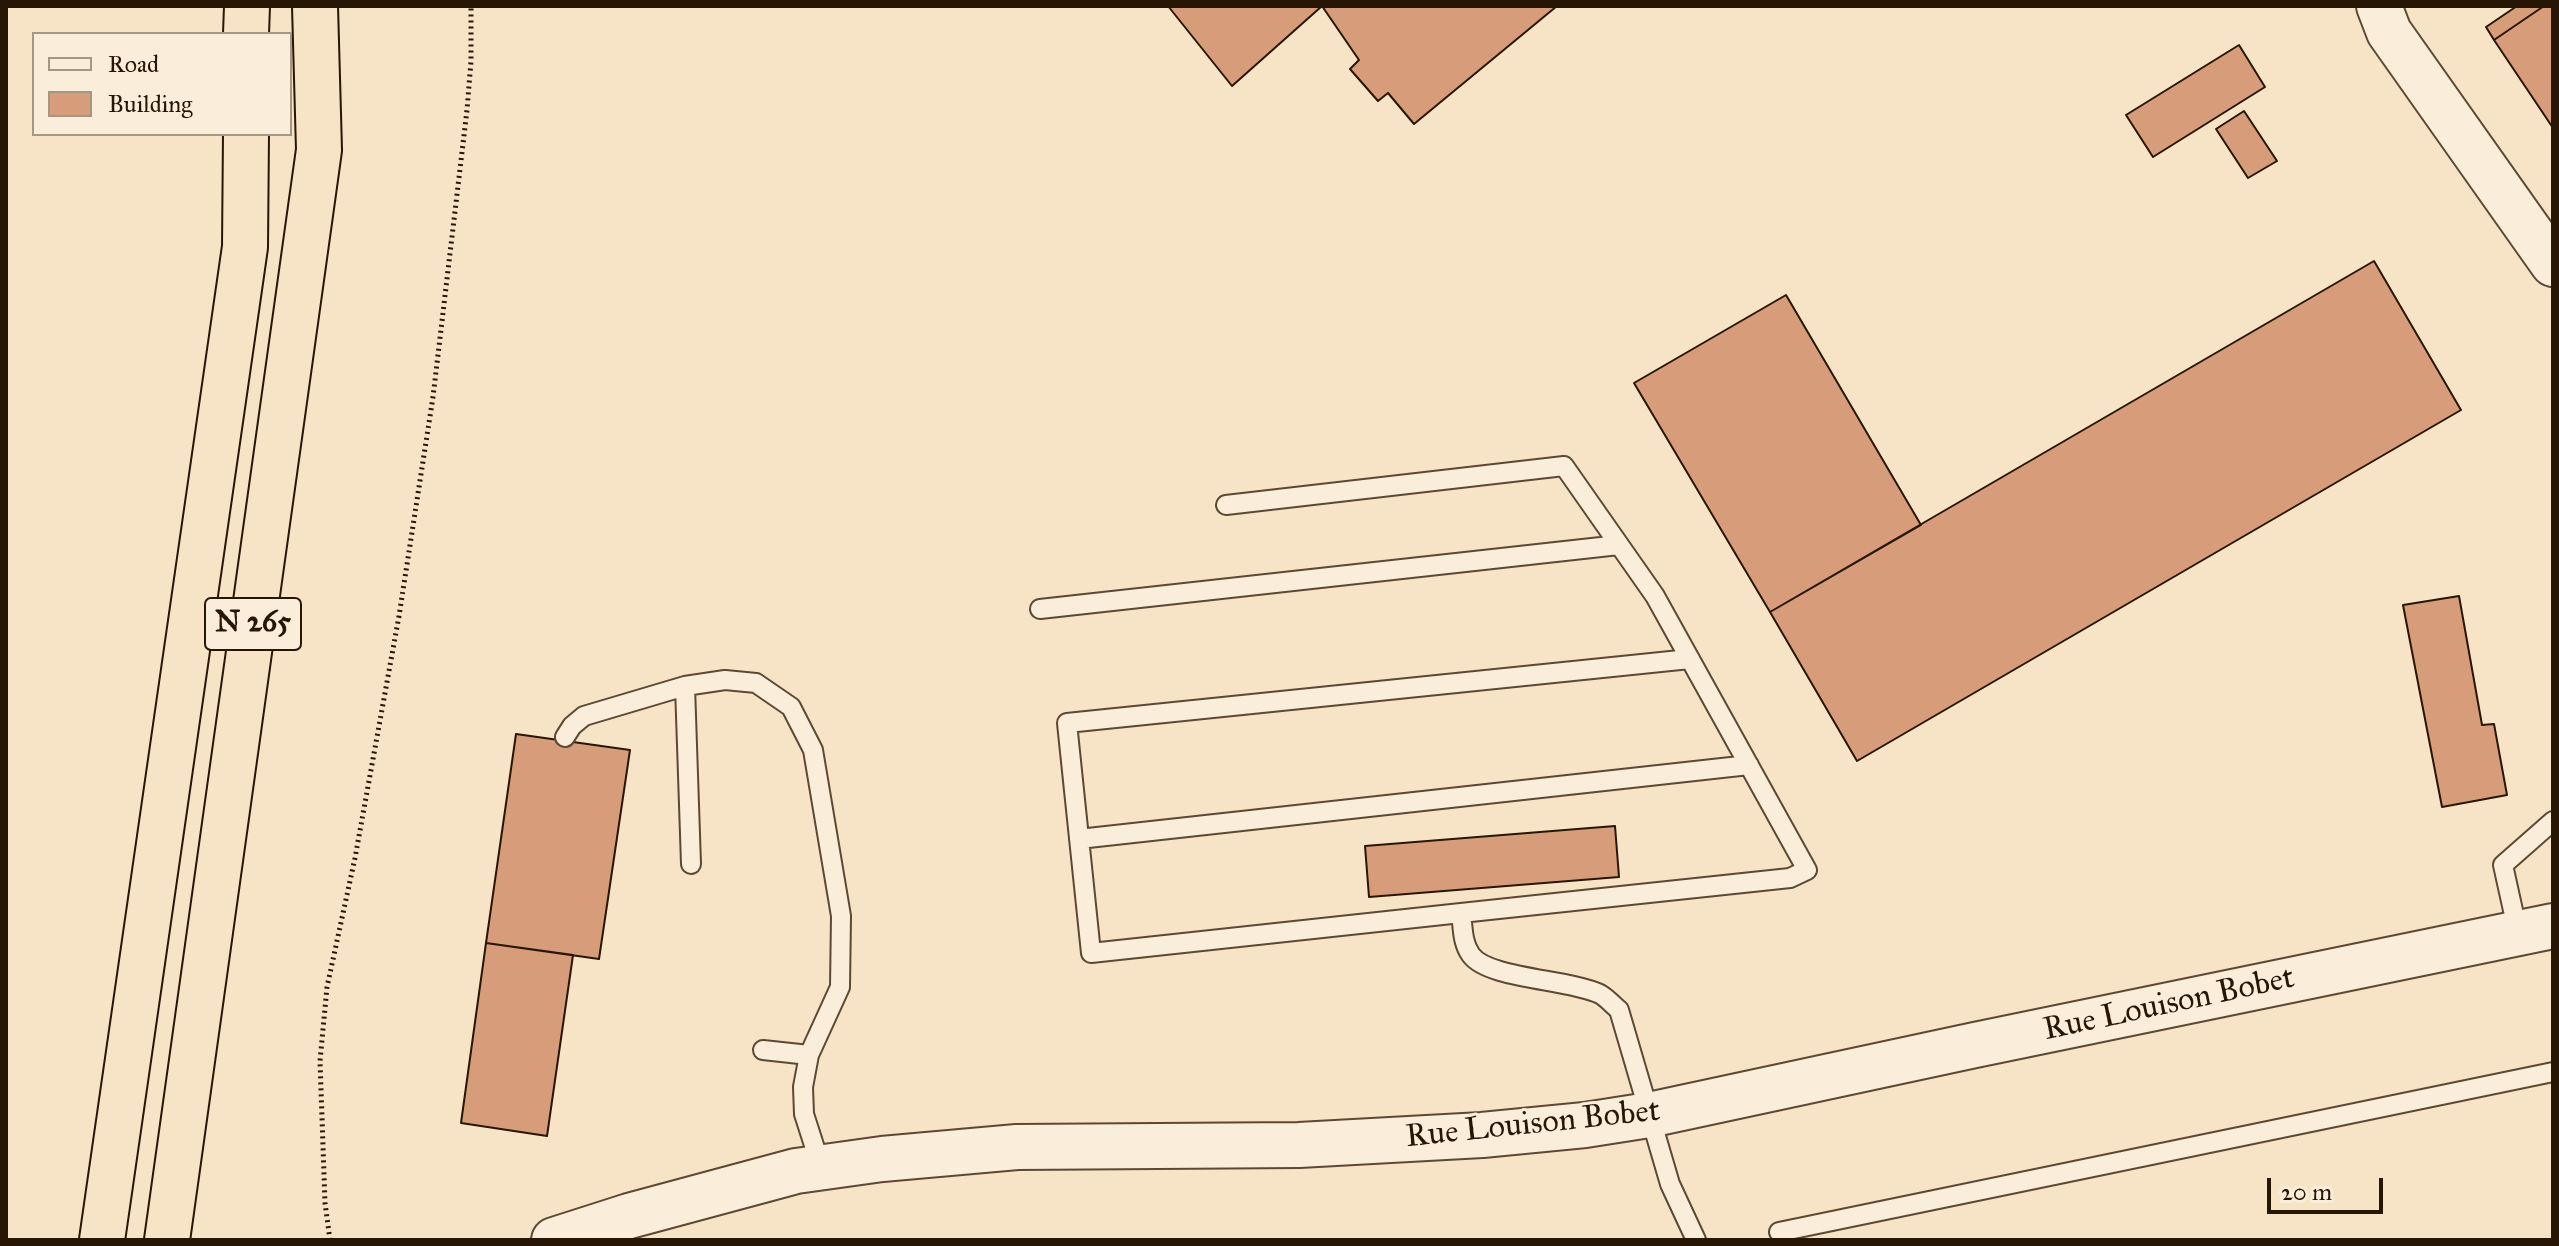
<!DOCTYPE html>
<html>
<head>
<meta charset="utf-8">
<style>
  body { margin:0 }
  #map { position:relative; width:2559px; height:1246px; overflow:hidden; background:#f7e3c6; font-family:"IM FELL Great Primer",serif }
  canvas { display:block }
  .frame { position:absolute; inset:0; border:8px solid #281604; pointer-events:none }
  .legend { position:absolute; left:32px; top:32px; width:260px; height:104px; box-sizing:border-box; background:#faedda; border:2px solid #a69784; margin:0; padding:10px 14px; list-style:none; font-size:24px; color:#281604 }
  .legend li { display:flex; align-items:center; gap:16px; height:40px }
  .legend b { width:40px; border:2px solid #a69784 }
  .scale { position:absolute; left:2267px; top:1178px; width:116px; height:36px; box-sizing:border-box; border:4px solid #281604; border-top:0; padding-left:10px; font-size:24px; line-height:28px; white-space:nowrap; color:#281604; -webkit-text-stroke:6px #faedda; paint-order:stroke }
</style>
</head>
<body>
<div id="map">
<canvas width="2559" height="1246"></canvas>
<div class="frame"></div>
<ul class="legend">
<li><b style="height:10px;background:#faedda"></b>Road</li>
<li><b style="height:22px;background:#d79d7a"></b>Building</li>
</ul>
<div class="scale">20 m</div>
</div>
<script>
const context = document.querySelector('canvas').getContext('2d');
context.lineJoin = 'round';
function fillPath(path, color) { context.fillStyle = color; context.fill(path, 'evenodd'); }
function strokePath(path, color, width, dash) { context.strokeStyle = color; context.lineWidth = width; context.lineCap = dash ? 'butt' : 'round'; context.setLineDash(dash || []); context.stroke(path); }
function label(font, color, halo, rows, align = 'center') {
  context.font = font + ' "IM FELL Great Primer",serif'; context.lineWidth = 6; context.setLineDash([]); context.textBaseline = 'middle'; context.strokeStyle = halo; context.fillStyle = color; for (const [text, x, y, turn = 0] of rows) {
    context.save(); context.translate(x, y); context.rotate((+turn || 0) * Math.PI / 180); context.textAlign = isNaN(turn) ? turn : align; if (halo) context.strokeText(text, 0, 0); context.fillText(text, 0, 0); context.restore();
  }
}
const building = new Path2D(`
  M1168 6H1322L1232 86Z
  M1322 6H1557L1414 124 1388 93 1378 101 1350 69 1359 60Z
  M2517 6H2544L2494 40 2486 27Z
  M2544 6H2553V128L2494 40Z
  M2239 45 2265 87 2153 157 2126 115Z
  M2244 111 2277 161 2248 178 2216 129Z
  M2374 261 2461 410 1857 761 1770 612Z
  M1786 295 1921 525 1770 612 1634 383Z
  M2459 596 2482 725 2494 724 2507 795 2442 807 2403 605Z
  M516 734 630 750 599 959 486 943Z
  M1615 826 1619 877 1369 897 1365 846Z
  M486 943 573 955 547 1136 461 1123Z`);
const path = new Path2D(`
  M330 1240 325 1203 320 1061 327 987 355 858 399 616 433 397 467 110 471 61V6`);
const service = new Path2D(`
  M1226 505 1564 466 1655 596 1807 870 1790 878 1461 913C1463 927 1462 943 1471 955 1488 979 1569 979 1600 994 1607 998 1613 1005 1619 1010L1670 1184 1696 1240
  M1040 609 1619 545
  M685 686 691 864
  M565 737 572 726 584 716 685 686 725 680 756 683 791 707 813 750 841 916 840 987 809 1055 803 1087 804 1114 821 1167
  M1079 839 1749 765
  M1461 913 1091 953 1067 723 1690 659
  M2518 933 2503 865 2553 821
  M763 1050 809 1055
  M1779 1232 2553 1072`);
const tertiary = new Path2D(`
  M2379 6 2389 32 2553 264
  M554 1240 629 1216 796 1171 882 1159 1017 1147 1299 1145 1482 1135 1585 1125 1649 1115 1975 1045 2553 926`);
const trunk = new Path2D(`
  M246 34 247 6
  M102 1240 245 247 246 134
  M167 1240 319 150 315 6`);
const shields = [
  [253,624,96]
];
const shieldNames = [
  ["N 265",253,624]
];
const streetNames = [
  ["Rue Louison Bobet",2169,1005,-12],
  ["Rue Louison Bobet",1533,1125,-6]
];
fillPath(building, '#d79d7a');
strokePath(building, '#281604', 2);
strokePath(service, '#5c4934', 22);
strokePath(tertiary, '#5c4934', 48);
strokePath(trunk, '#281604', 48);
strokePath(path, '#281604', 5, [2, 4]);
strokePath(service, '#faedda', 18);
strokePath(tertiary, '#faedda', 44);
strokePath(trunk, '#f7e3c6', 44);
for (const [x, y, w] of shields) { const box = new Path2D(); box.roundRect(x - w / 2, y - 26, w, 52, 6); context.fillStyle = '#faedda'; context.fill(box); strokePath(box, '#281604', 2); }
label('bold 30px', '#281604', null, shieldNames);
label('32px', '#281604', '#faedda', streetNames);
</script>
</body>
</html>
